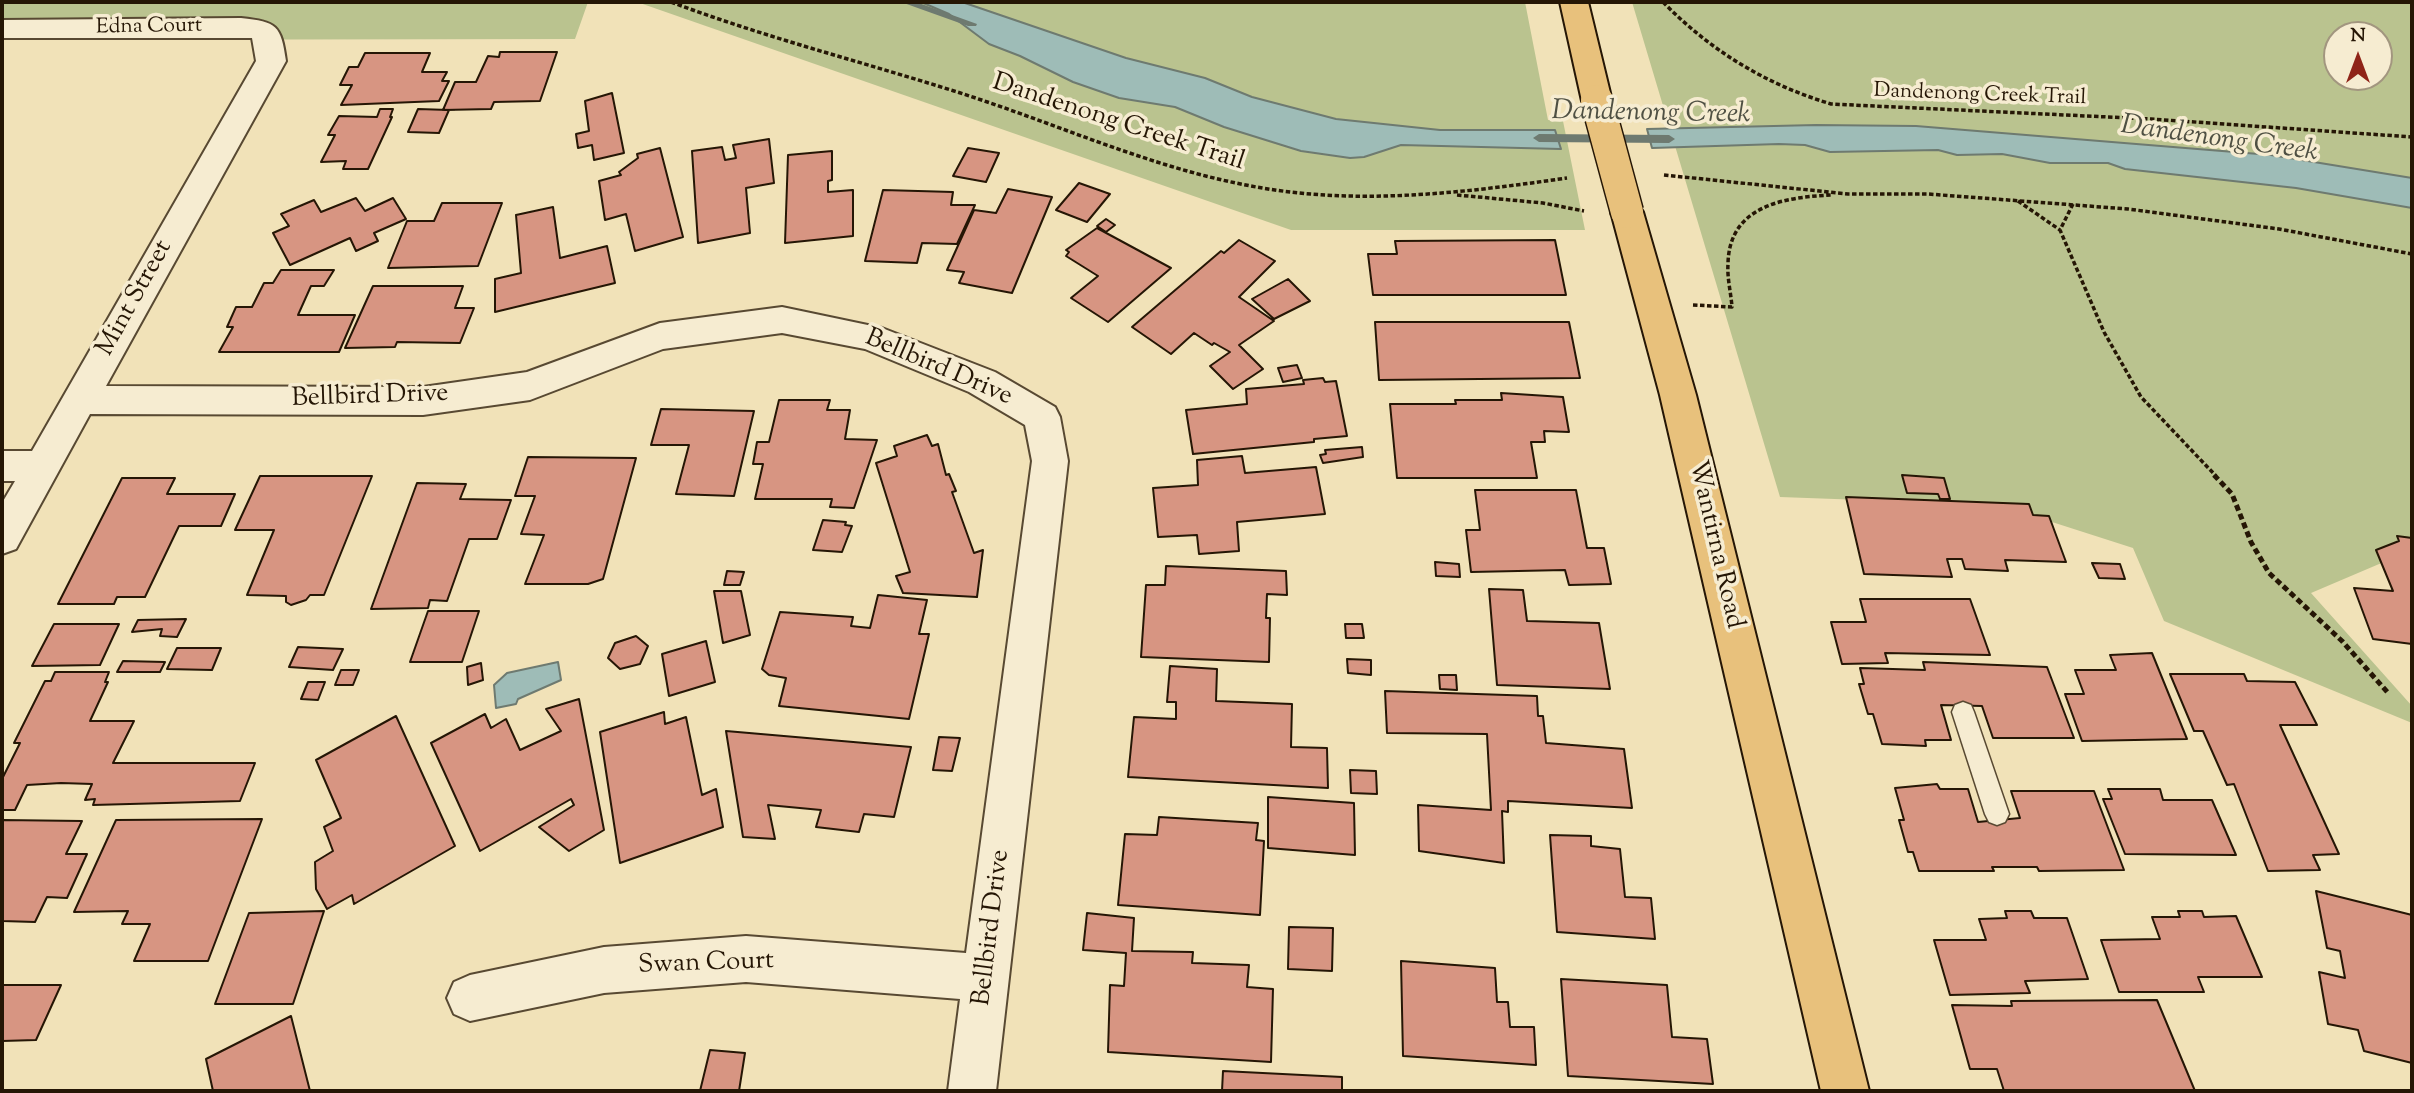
<!DOCTYPE html>
<html>
<head>
<meta charset="utf-8">
<style>
  body { margin:0 }
  #map { position:relative; width:2414px; height:1093px; overflow:hidden; background:#f1e2b8; font-family:"Sorts Mill Goudy",serif }
  canvas { display:block }
  .frame { position:absolute; inset:0; border:4px solid #251605; pointer-events:none }
  .north { position:absolute; left:2323px; top:21px; width:70px; height:70px; box-sizing:border-box; background:#f6ecd1; border:2px solid #a2967f; border-radius:50%; rotate:0deg; font-size:19px; font-weight:700; line-height:28px; text-align:center; color:#251605 }
  .north::after { content:''; display:block; margin:auto; width:24px; height:32px; background:#8f2418; clip-path:polygon(50% 0,100% 100%,50% 72%,0 100%) }
</style>
</head>
<body>
<div id="map">
<canvas width="2414" height="1093"></canvas>
<div class="frame"></div>
<div class="north">N</div>
</div>
<script>
const context = document.querySelector('canvas').getContext('2d');
context.lineJoin = 'round';
function fillPath(path, color) { context.fillStyle = color; context.fill(path, 'evenodd'); }
function strokePath(path, color, width, dash) { context.strokeStyle = color; context.lineWidth = width; context.lineCap = dash ? 'butt' : 'round'; context.setLineDash(dash || []); context.stroke(path); }
function label(font, color, halo, rows, align = 'center') {
  context.font = font + ' "Sorts Mill Goudy",serif'; context.lineWidth = 7; context.setLineDash([]); context.textBaseline = 'middle'; context.strokeStyle = halo; context.fillStyle = color; for (const [text, x, y, turn = 0] of rows) {
    context.save(); context.translate(x, y); context.rotate((+turn || 0) * Math.PI / 180); context.textAlign = isNaN(turn) ? turn : align; if (halo) context.strokeText(text, 0, 0); context.fillText(text, 0, 0); context.restore();
  }
}
const green = new Path2D(`
  M2 2H588L575 39 2 40Z
  M637 2H1525L1548 120 1563 121 1585 230H1291Z
  M1632 2H2412V550L2311 593 2412 706V723L2164 621 2133 548 1999 505 1780 497ZM2337 35H2379V77H2337Z`);
const water = new Path2D(`
  M921 2H962L1126 58 1205 78 1252 97 1336 119 1440 130H1555L1561 149 1401 145 1364 157 1350 158 1301 151 1224 127 1175 107 1119 98 1073 82 1020 56 989 44 949 14Z
  M1816 125 1916 126 2271 155 2412 178V208L2296 188 2125 169 2108 163H2050L2002 154 1957 155 1938 150 1830 152 1805 145 1779 144 1652 148 1647 129Z
  M558 662 561 680 518 699 516 704 496 708 494 685 507 673Z`);
const stream = new Path2D(`
  M901 2H916L977 24 976 26H968Z
  M1539 134 1669 135 1675 139 1669 143 1539 142 1533 138Z`);
const building = new Path2D(`
  M500 52H557L540 101 494 102 491 109 443 110 455 82H476L488 56 499 57Z
  M365 53H430L422 72H447L442 81H449L439 101 341 105 352 85H340L349 67H358Z
  M612 93 624 153 594 160 592 145 578 148 576 134 589 131 585 101Z
  M380 109H393L390 117H392L368 169H343L346 161 321 162 335 135H328L339 116 377 117Z
  M418 109 449 110 439 133 408 132Z
  M769 139 774 183 746 188 750 233 698 243 692 151 722 147 725 160 736 158 733 145Z
  M660 148 683 237 635 251 626 214 605 220 599 181 621 175 619 172 638 158 637 154Z
  M968 148 999 153 986 182 953 176Z
  M832 151V180L828 181V192L853 190V236L785 243 788 155Z
  M1079 183 1110 194 1087 222 1056 210Z
  M1008 189 1052 197 1012 293 959 283 964 272 947 270 974 210 996 213Z
  M883 190 953 192 951 205H975L957 244 922 243 917 263 865 261Z
  M356 198 365 211 393 198 406 219 374 233 378 241 356 251 350 238 290 265 273 233 289 226 281 214 314 200 321 212Z
  M442 203H502L478 266 388 268 407 221H434Z
  M553 207 560 258 607 246 615 283 495 312V279L521 273 516 215Z
  M1106 219 1115 225 1106 232 1097 226Z
  M1097 228 1171 268 1108 322 1071 298 1098 276 1066 256 1069 252 1066 250Z
  M1239 240 1275 261 1239 297 1274 321 1239 345 1263 369 1233 389 1210 366 1230 352 1214 343 1212 345 1194 333 1171 354 1132 327 1221 251 1224 253Z
  M1555 240 1566 295H1373L1368 254H1397L1395 241Z
  M281 270H334L324 286H311L298 315H355L339 352H219L233 327H227L236 307H252L264 283H273Z
  M1288 279 1310 301 1274 319 1252 299Z
  M373 286H463L455 308H474L460 343 397 342 395 347 345 348Z
  M1375 322H1569L1580 378 1379 380Z
  M1297 365 1302 378 1283 382 1278 368Z
  M1323 378 1325 382 1336 381 1347 436 1314 439V442L1193 454 1186 410 1247 404 1246 389 1304 384 1303 380Z
  M1501 393 1563 397 1569 432 1544 431 1545 442H1531L1537 478H1397L1390 404H1456L1455 400H1502Z
  M779 400H830L827 410H850L845 439 877 440 854 508 830 507 832 499H755L763 464H753L757 442H769Z
  M661 409 754 411 734 496 676 494 689 445H651Z
  M927 435 932 446 938 444 946 475 949 474 956 491 952 492 974 553 983 550 977 597 903 593 896 576 910 572 876 463 897 456 894 446Z
  M1362 447 1363 457 1323 463 1320 455 1326 454 1325 450Z
  M1242 456 1245 473 1316 467 1325 514 1237 522 1239 551 1199 554 1197 535 1158 537 1153 488 1198 485 1197 460Z
  M528 457 636 458 603 579 588 584H525L544 535 521 534 535 496H515Z
  M1902 475 1944 478 1950 499H1940L1938 494 1907 493Z
  M260 476H372L324 595H310L306 600 291 605 286 602V596L247 595 274 530H235Z
  M122 478H175L167 494H235L221 526H179L145 597H117L114 604H58Z
  M417 483 466 484 460 499 511 500 497 539H469L447 601 430 600 428 608 371 609Z
  M1475 490H1576L1587 548H1604L1611 584 1569 585 1565 570 1471 572 1466 530H1480Z
  M1846 497 2029 504 2033 515 2049 516 2066 562 2005 560 2008 571 1965 569 1962 559H1947L1952 577 1864 574Z
  M823 520 846 522 845 525 852 526 842 552 813 550Z
  M2397 536 2412 538V644L2373 639 2354 588 2393 591 2376 550 2399 541Z
  M1435 562 1459 564 1460 577 1436 576Z
  M2092 563 2120 564 2125 579 2099 578Z
  M1166 566 1286 571 1287 595 1267 594 1266 618H1270L1269 662 1141 657 1146 585H1165Z
  M727 571 744 572 740 585H724Z
  M1489 589 1523 590 1527 621 1599 623 1610 689 1497 685Z
  M714 591H741L750 635 723 643Z
  M878 595 927 600 919 634H929L909 719 779 706 786 678 769 675 762 669 780 612 853 617 851 626 870 628Z
  M1860 599H1970L1990 655 1885 653 1888 663 1842 664 1831 622H1866Z
  M428 611H479L462 662H410Z
  M186 619 177 637 160 636 162 629 132 632 138 620Z
  M54 624H119L100 665 32 666Z
  M1345 624H1362L1364 638H1346Z
  M636 636 648 646 640 664 620 669 608 658 615 643Z
  M706 641 715 682 669 696 662 654Z
  M298 647 343 649 333 670 289 667Z
  M177 648H221L212 670 167 669Z
  M2152 653 2187 739 2082 741 2065 694H2084L2075 670H2116L2110 655Z
  M1347 659 1371 660V675L1348 673Z
  M123 661 165 662 160 672H117Z
  M1923 662 2047 667 2074 738H1993L1982 706 1941 705 1951 740H1925L1926 746 1882 744 1873 714H1868L1859 684H1864L1860 668 1925 670Z
  M481 663 483 680 468 685 467 667Z
  M1170 666 1217 669 1216 701 1292 704 1291 747 1327 748 1328 788 1128 777 1134 717 1176 719V702H1167Z
  M341 670H359L353 685H335Z
  M55 672H109L105 682H108L90 721H134L113 763H255L240 801 93 805 95 799 85 800 92 784 61 783 27 785 15 810H2V779L20 743H14L45 681H51Z
  M2170 674H2244L2247 681 2295 682 2317 725H2280L2339 854 2313 855 2320 870 2268 871 2234 784 2227 785 2203 731H2194Z
  M1439 675H1456L1457 690 1440 689Z
  M308 682H325L318 700 301 699Z
  M1385 691 1537 696 1538 716H1543L1546 743 1624 749 1632 808 1508 801V812L1502 811 1504 863 1419 851 1418 805 1491 810 1487 734 1387 733Z
  M579 699 604 830 569 851 539 827 574 805 571 799 480 851 431 743 485 714 491 728 506 719 520 750 561 731 546 709Z
  M664 712 665 724 686 717 702 795 716 789 723 827 620 863 600 732Z
  M396 716 455 846 354 904 352 895 327 909 316 889 315 862 333 851 324 827 341 818 316 760Z
  M726 731 911 747 894 817 864 814 859 832 816 827 821 810 768 805 775 839 743 837Z
  M939 737 960 738 952 771 933 770Z
  M1350 770 1376 771 1377 794 1351 793Z
  M1937 784 1940 789H1968L1978 822 2020 818 2011 791H2094L2124 870 2039 871 2037 867H1992L1994 871H1919L1913 852H1908L1899 820H1904L1895 788Z
  M2108 789H2160L2163 800H2212L2236 855 2125 854 2103 799H2112Z
  M1268 797 1354 803 1355 855 1268 848Z
  M1159 817 1258 823 1256 840 1264 841 1260 915 1118 905 1125 834 1157 835Z
  M262 819 208 961H134L150 924H122L128 911 74 912 116 820Z
  M2 820 82 821 66 854H87L67 898 47 897 35 922 2 921Z
  M1550 835 1591 836V846L1620 849 1625 897 1651 898 1655 939 1557 932Z
  M2316 891 2412 915V1063L2364 1051 2358 1030 2328 1024 2319 972 2345 978 2340 951 2327 948Z
  M324 911 293 1004H215L249 913Z
  M2005 911H2031L2034 918H2067L2088 979 2025 981 2030 993 1950 995 1934 940H1986L1979 919 2007 918Z
  M2178 911H2202L2204 917 2236 916 2262 977H2198L2204 992H2119L2101 940 2160 939 2152 917H2180Z
  M1087 913 1134 918 1132 951 1193 952 1192 963 1249 965 1247 987 1273 989 1271 1062 1108 1052 1110 985 1124 986 1126 953 1083 950Z
  M1289 927 1333 928 1332 971 1288 969Z
  M1401 961 1495 968 1497 1002H1508L1510 1027H1534L1536 1065 1403 1056Z
  M1561 979 1667 985 1672 1037 1707 1039 1713 1084 1568 1076Z
  M2 985H61L36 1040 2 1041Z
  M2157 1000 2195 1091H2004L1997 1069H1970L1952 1005 2012 1006 2011 1001Z
  M291 1016 310 1091H213L206 1059Z
  M710 1050 745 1053 739 1091H700Z
  M1223 1071 1342 1077V1091H1222Z`);
const pathFar1 = new Path2D(`
  M671 2C764 37 859 61 954 91 1053 122 1148 167 1251 186 1356 206 1462 193 1567 178
  M1663 2C1711 51 1765 84 1831 104L2151 119 2412 137
  M1664 175 1848 194H1928L2128 209 2279 229 2412 254
  M1457 195 1543 203 1584 211
  M2018 201 2060 230
  M2073 204 2060 230 2104 332 2141 397 2216 476
  M1693 305 1732 307C1731 293 1727 278 1728 264 1729 204 1787 197 1833 195`);
const path = new Path2D(`
  M2214 475 2232 494 2251 542 2269 573 2342 641 2389 694`);
const lane = new Path2D(`
  M1963 702 1971 705 1974 712 2009 814 2005 822 1997 825 1989 822 1985 814 1952 712 1955 705Z`);
const street = new Path2D(`
  M241 18C277 22 281 25 286 61L106 386 423 387 527 372 660 323 782 307 882 328 995 372 1055 407 1060 417 1068 461 996 1091H948L960 999 746 982 604 993 470 1021 454 1014 447 998 454 982 470 975 604 947 746 936 966 953 1032 461 1025 425 969 392 865 349 782 333 663 349 530 400 423 415 90 414 16 549 2 554V503L15 481H2V451H32L256 61 252 38H2V20Z`);
const primary = new Path2D(`
  M1560 2H1588L1612 101 1608 108 1597 111 1586 108 1582 101Z
  M1627 200 1638 204 1643 212 1696 395 1869 1091H1821L1660 395 1611 212 1616 204Z`);
const primaryBridge = new Path2D(`
  M1597 101 1627 212`);
const farStreetnames = [
  ["Edna Court",149,28,-1],
  ["Dandenong Creek Trail",1980,96,2]
];
const streetNames = [
  ["Dandenong Creek Trail",1118,124,18],
  ["Mint Street",136,299,-61],
  ["Bellbird Drive",938,369,23],
  ["Bellbird Drive",370,398,-2],
  ["Wantirna Road",1714,545,77],
  ["Bellbird Drive",993,928,-83],
  ["Swan Court",706,965,-2]
];
const waterNames = [
  ["Dandenong Creek",1651,115,1],
  ["Dandenong Creek",2219,141,8]
];
fillPath(green, '#bac38f');
fillPath(water, '#9ebcb7');
strokePath(water, '#6e7a70', 2);
fillPath(stream, '#6e7a70');
fillPath(building, '#d79582');
strokePath(building, '#251605', 2);
strokePath(lane, '#584932', 3);
strokePath(street, '#584932', 4);
strokePath(primary, '#251605', 4);
strokePath(pathFar1, '#251605', 3.5, [4.5, 2.5]);
strokePath(path, '#251605', 5, [6, 3.5]);
fillPath(lane, '#f6ecd1');
fillPath(street, '#f6ecd1');
fillPath(primary, '#e8c17c');
strokePath(primaryBridge, '#251605', 35, []);
strokePath(primaryBridge, '#e8c17c', 32);
label('21px', '#251605', '#f6ecd1', farStreetnames);
label('26px', '#251605', '#f6ecd1', streetNames);
label('italic 28px', '#4f5043', '#f6ecd1', waterNames);
</script>
</body>
</html>
